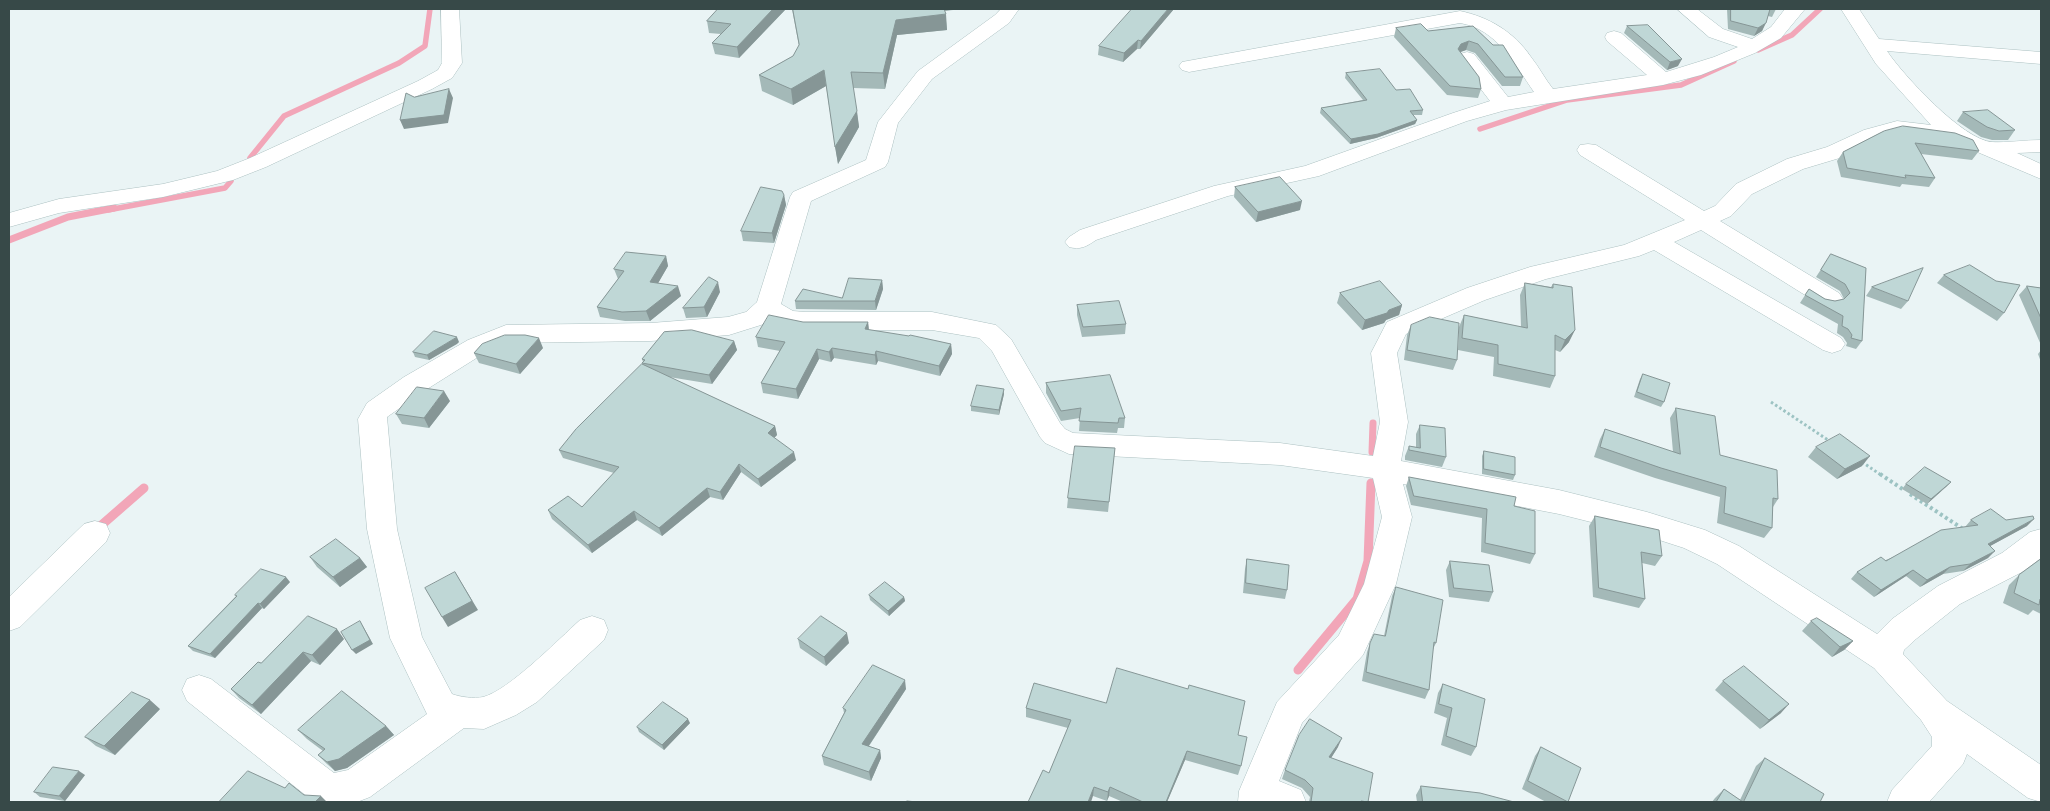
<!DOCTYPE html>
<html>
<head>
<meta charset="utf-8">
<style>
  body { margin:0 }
  #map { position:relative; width:2050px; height:811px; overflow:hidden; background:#eaf4f5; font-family:"DM Sans",sans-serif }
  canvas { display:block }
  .frame { position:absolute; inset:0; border:10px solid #374948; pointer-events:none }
</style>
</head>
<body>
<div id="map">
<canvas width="2050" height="811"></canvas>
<div class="frame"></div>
</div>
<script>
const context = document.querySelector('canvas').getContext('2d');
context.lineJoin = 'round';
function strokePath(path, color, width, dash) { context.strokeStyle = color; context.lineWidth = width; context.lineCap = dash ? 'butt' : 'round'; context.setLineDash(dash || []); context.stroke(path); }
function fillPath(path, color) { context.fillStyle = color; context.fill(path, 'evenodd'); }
const streamFar2 = new Path2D(`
  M1758 50 1792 35 1820 9
  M1480 129 1567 100 1681 85 1734 61
  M250 158 284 116 399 63 425 46 430 9
  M108 210 225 188 231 181`);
const streamFar1 = new Path2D(`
  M9 240 68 217 114 208
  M1372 452 1373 423`);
const stream = new Path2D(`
  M97 529 144 488
  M1298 670 1357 599 1368 561 1371 483`);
const pathFar1 = new Path2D(`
  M1771 402 1831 442
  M1862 462 1881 475`);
const path = new Path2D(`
  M1880 474 1904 490
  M1910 494 1963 529`);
const street = new Path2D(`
  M441 9H459L462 63 452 78 432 89 266 167 233 180 163 197 59 213 9 227V213L59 199 163 184 217 171 250 158 418 81 438 70 442 63Z
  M1001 9H1019L1009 23 932 79 898 123 888 162 885 167 811 201 781 304 793 311 805 312H932L996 325 1011 339 1060 423 1065 429 1073 433 1280 443 1373 456 1380 422 1371 353 1387 322 1467 288 1530 267 1624 245 1685 220 1580 155 1577 150 1580 145 1588 144 1596 145 1704 211 1715 206 1736 184 1787 159 1827 147 1864 130 1897 121 1931 125 1876 64 1841 9H1859L1879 39 2041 52V64L1887 51C1903 75 1963 140 1992 142 2007 143 2025 140 2041 140V152L2017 153 2041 164V179L1949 140 1897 133 1878 138 1843 157 1803 169 1752 194 1731 216 1720 221 1839 293 1843 299 1839 305 1830 307 1821 305 1701 230 1674 242 1841 338 1845 344 1841 350 1832 353 1823 350 1654 250 1639 256 1546 279 1485 300 1406 334 1397 353 1408 422 1401 461 1559 490 1647 512 1705 530 1739 546 1877 634 1892 619 1938 586 2002 553 2030 532 2041 529V558L2024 571 1960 604 1916 639 1904 650 1903 654 1947 701 2041 765V802L2028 798 1967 754 1963 764 1929 802H1887L1892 790 1932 746V737L1921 720 1874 668 1717 564 1684 548 1647 536 1559 514 1403 484 1412 517 1396 584 1363 655 1302 723 1279 781 1301 790 1306 802H1238L1239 791 1277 702 1339 635 1364 584 1382 517 1373 478 1280 465 1069 454 1045 443 1040 437 992 351 979 338 932 330H805L788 327 768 320 764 324 729 335 651 341 509 343 486 352 424 391 387 417 397 529 422 637 452 694C460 697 474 699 483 697 508 691 559 639 580 620L592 616 604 620 608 630 604 640 537 702 516 715 484 729 464 728 370 797 357 802 313 801 187 701 182 690 187 679 199 675 211 679 334 773 348 770 427 714 390 638 367 529 358 419 367 403 404 377 468 340 506 325 651 323 728 317 746 312 757 302 790 197 793 192 866 160 878 122 918 71 995 15Z
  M1677 9H1697L1723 29 1752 39 1771 27 1785 9H1805L1781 38 1755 53 1701 75 1663 85 1506 110 1467 121 1319 176 1228 196 1096 240C1086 247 1080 250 1069 247L1065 242 1069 237 1080 230 1214 186 1305 166 1453 113 1490 101 1457 58 1460 54 1467 52 1474 54 1508 97 1534 92C1515 65 1497 29 1460 23L1189 72 1182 70 1179 66 1182 62 1460 11C1489 17 1514 32 1531 57 1539 67 1545 79 1553 89L1647 75 1607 41 1605 37 1607 33 1614 31 1621 33 1666 72 1714 57 1738 47 1709 37Z
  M95 521 106 524 110 533 106 542 20 627 9 631V597L84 524Z`);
const wall = new Path2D(`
  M718 9H785V10L739 58 715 54 712 43 721 34 709 33 707 21Z
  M792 9H961L945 11 947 30 897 35 885 89 853 88 859 127 838 164 826 86 793 105 762 91 759 75 793 56 799 46Z
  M1174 9 1140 49H1137L1123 62 1098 55 1099 46Z
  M1727 9H1776L1772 17 1768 16 1762 31 1754 36 1728 29Z
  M1473 26 1523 77 1520 86H1502L1475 53 1466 50 1460 52 1481 89 1478 98 1447 95 1394 37 1396 28 1428 31Z
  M1627 26 1678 66 1667 70 1624 33Z
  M1346 73 1396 90 1423 110 1422 115H1413L1417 120 1415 124 1376 138 1350 144 1320 113 1321 108 1363 100 1345 78Z
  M1963 112 2015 130 2008 140H1992L1981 137 1957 121Z
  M1884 131 1979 151 1972 160 1921 154 1935 178 1929 187 1902 184 1900 187 1841 177 1837 161 1843 152Z
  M1235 187 1300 210 1256 222 1234 197Z
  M784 195 786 205 774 243 743 241 741 231Z
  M1831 254 1866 268 1862 341 1856 349 1846 346 1847 343 1843 337 1837 333 1838 324 1800 303 1809 289 1825 299 1835 301 1844 299 1840 291 1816 277Z
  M666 256 668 266 658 283 681 296 650 321H625L600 317 597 307 618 279 614 269Z
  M1944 275 1996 281 2004 313 1997 321 1937 283Z
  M882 280 883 289 876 310 796 309 795 301 842 298Z
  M1525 283 1551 287 1553 284 1569 342 1560 352 1555 350V376L1550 388 1493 376 1494 357 1458 350 1459 327 1464 315 1521 327 1520 295Z
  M2027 286 2041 288V345L2019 295Z
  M1872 287 1908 301 1901 309 1866 296Z
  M720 292 707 317 686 318 683 308Z
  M1340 293 1402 305 1399 315 1386 320 1384 323 1362 330 1337 303Z
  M1077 305 1126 324 1125 334 1082 337 1077 315Z
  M803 322H868L869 330 951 344 952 354 940 376 878 361 876 365 834 358 831 362 819 359 798 399 763 393 761 383 780 351 758 347 756 337Z
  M1411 325 1457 360 1453 370 1404 360 1407 335Z
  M734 341 737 350 712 384 669 377 775 426 777 435 774 438 796 460 761 487 741 472 723 500 710 497 662 536 637 520 592 553 552 519 548 510 582 507 614 473 563 458 559 450 642 364 643 362 642 359Z
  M459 342 429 360 415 357 413 352Z
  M543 348 520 374 479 363 474 353Z
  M2041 350V362L2038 354Z
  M1643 374 1664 402 1661 407 1634 397 1640 379Z
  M1046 383 1125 418 1124 428H1118L1117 433 1079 431 1080 418 1061 421 1046 393Z
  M1004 394 999 415 971 411V406Z
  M450 401 429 428 402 424 396 414Z
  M1676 408 1720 455 1778 499 1773 507 1772 528 1764 538 1717 523 1720 497 1655 478 1594 457 1600 439 1605 429 1673 452 1670 418Z
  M1420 425 1446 457 1442 467 1405 460V456L1409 446 1416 447V434Z
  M1816 447 1862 466 1837 479 1808 457Z
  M1115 448 1108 512 1067 508 1068 498Z
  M1484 451 1515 475 1513 480 1482 474V456Z
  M1409 477 1514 506 1535 554 1530 564 1481 552 1482 518 1411 505 1406 486Z
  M1951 482 1927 504 1902 489 1906 484Z
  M1595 516 1662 556 1655 566 1642 563 1645 599 1639 608 1593 597 1589 526Z
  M1971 520H2006L2027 526 1990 546 1988 558 1963 571 1943 574 1920 587 1906 576 1874 597 1851 579 1857 572 1965 527Z
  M310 557 360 558 367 567 340 587 317 567Z
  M1247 559 1287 590 1285 599 1243 593 1245 569Z
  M2041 559V614L2033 610 2028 615 2003 603 2009 585 2019 575Z
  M1450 561 1493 592 1489 602 1449 597 1446 570Z
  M290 582 264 609 262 608 215 658 193 651 188 646 236 596 235 595Z
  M1396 587 1436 643 1433 649 1429 690 1425 699 1362 681 1367 652 1370 643 1384 636 1392 596Z
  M869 595 904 597 905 601 889 616 870 600Z
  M1811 621 1853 641 1844 650 1832 657 1802 631Z
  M344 639 320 665 311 661 261 714 239 698 231 689 261 663Z
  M798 639 849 643 826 666 800 648Z
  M1723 681 1781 713 1760 729 1715 690Z
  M1443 684 1476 747 1471 756 1441 745 1447 718 1434 713 1438 693Z
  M906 689 869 746 880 750 881 758 871 781 824 765 822 756 844 713 843 708Z
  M1106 703 1238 735 1241 766 1238 775 1185 760 1167 802H1123L1109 796 1107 801 1093 796 1049 773 1068 728 1026 717V708Z
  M160 709 115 755 96 746 85 737Z
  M690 723 664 750 639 732 637 727Z
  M386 726 394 735 347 768 335 771 327 764 318 755 323 751 307 739 298 730Z
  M1338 747 1331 758 1368 802H1309L1310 797 1302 788 1282 779 1285 770Z
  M1541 747 1568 802H1546L1522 789 1535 756Z
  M1765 758 1820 802H1712L1715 798 1724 789 1740 800 1756 766Z
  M85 775 65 801 40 797 34 792Z
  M1421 786 1514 802H1417L1416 795Z`);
const shadedWall = new Path2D(`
  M773 9H785V10L739 58 737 47Z
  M940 9H961L940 11Z
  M1168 9H1174L1140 49 1141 41Z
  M946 14 947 30 897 35 885 89 883 73 896 20Z
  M1766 23 1762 31 1754 36 1758 28Z
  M1138 40 1137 49 1123 62 1124 53Z
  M1469 41 1466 50 1458 53V49L1461 44Z
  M1682 59 1678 66 1667 70 1670 62Z
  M824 70 826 86 793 105 791 89Z
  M449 89 453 98 448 123 404 129 400 120Z
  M857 111 859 127 838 164 835 147Z
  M1417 120 1415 124 1376 138 1350 144 1351 139Z
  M784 195 786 205 774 243 772 233Z
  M1302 201 1300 210 1256 222 1258 212Z
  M666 256 668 266 653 292 650 282Z
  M882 280 883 289 876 310 875 301Z
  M718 282 720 292 707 317 704 307Z
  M678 286 681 296 650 321 646 311Z
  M1402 305 1399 315 1386 320 1384 323 1362 330 1365 320Z
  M868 322 869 332 865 329Z
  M1575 330 1569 342 1560 352 1565 340Z
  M457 337 459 342 457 344 429 360 427 355Z
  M539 338 543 348 520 374 516 364Z
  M734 341 737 350 712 384 709 375Z
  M951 344 952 354 940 376 939 366Z
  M832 348 834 358 831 362 829 352Z
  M817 349 819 359 798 399 796 389Z
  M876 351 878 361 876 365 875 355Z
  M1004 389V394L999 415V410Z
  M444 391 450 401 429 428 424 418Z
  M775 426 777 435 770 442 768 433Z
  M794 452 796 460 761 487 758 479Z
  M1870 456 1862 466 1837 479 1845 469Z
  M739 464 741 472 723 500 720 492Z
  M1951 482 1946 487 1927 504 1931 499Z
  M707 488 710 497 662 536 659 528Z
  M634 511 637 520 592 553 588 545Z
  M2034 519 2027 526 1981 551 1988 544Z
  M1995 551 1988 558 1963 571 1970 564Z
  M360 558 367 567 340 587 333 577Z
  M1950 567 1943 574 1920 587 1927 580Z
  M1913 570 1906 576 1874 597 1881 590Z
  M455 572 478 610 448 627 442 617Z
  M286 577 290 582 264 609 260 604Z
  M904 597 905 601 889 616 888 611Z
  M258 603 262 608 215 658 210 654Z
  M360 621 373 644 356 654 352 650Z
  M337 629 344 639 320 665 312 655Z
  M847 633 849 643 826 666 824 657Z
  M1853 641 1844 650 1832 657 1840 647Z
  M303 652 311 661 261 714 252 705Z
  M905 680 906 689 864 753 862 744Z
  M150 700 160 709 115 755 104 746Z
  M1789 704 1781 713 1760 729 1769 720Z
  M688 719 690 723 664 750 662 745Z
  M386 726 394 735 347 768 335 771 327 762Z
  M1342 738 1338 747 1326 766 1329 757Z
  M880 750 881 758 871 781 869 772Z
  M1187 751 1185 760 1167 802H1166Z
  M79 771 85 775 65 801 59 796Z
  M1094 787 1093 796 1091 802H1088Z
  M1110 787 1109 796 1107 801 1108 792Z
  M321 796 327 802H315Z`);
const building = new Path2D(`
  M718 9H773L737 47 712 43 731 24 707 21Z
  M793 9H944L946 14 896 20 883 73 851 72 857 111 835 147 824 70 791 89 759 75 793 56 799 45Z
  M1132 9H1168L1141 41 1138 40 1124 53 1099 46Z
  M1731 9H1770L1766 23 1758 28 1731 21Z
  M1421 24 1428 31 1473 26 1493 45H1503L1523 77H1505L1478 44 1469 41 1461 44 1458 49 1479 77 1481 89 1450 86 1396 28Z
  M1648 25 1682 59 1670 62 1627 26Z
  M1380 69 1396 90 1410 89 1423 110 1410 111 1417 120 1378 134 1351 139 1321 108 1367 100 1346 73Z
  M449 89 444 115 400 120 406 93 414 97Z
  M1988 110 2015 130 1999 131 1987 127 1963 112Z
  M1903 126 1955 133 1973 140 1979 151 1915 143 1935 178 1905 175 1906 178 1847 168 1843 152 1884 131Z
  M1280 177 1302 201 1258 212 1235 187Z
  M761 187 782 191 784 195 772 233 741 231Z
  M626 252 666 256 650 282 678 286 646 311 622 312 597 307 624 271 614 269Z
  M1831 254 1866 268 1862 341 1851 338 1852 335 1848 329 1842 326 1843 316 1805 295 1809 289 1825 299 1835 301 1844 299 1850 293 1845 284 1821 270Z
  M1970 265 1996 281 2020 285 2004 313 1944 275Z
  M1923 268 1908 301 1872 287Z
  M709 277 718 282 704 307 683 308Z
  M849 278 882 280 875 301H795L803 289 842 298Z
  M1380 281 1402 305 1389 310 1387 313 1365 320 1340 293Z
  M1525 283 1553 288V284L1572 287 1575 330 1565 340 1555 335V376L1498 364V345L1462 338 1464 315 1527 328Z
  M2027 286 2041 288V318Z
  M1119 301 1126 324 1083 327 1077 305Z
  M769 315 803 322H868L865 329 909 336 910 335 951 344 939 366 876 351 875 355 832 348 829 352 817 349 796 389 761 383 785 342 756 337Z
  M1430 317 1459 323 1457 360 1407 350 1411 325Z
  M692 330 734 341 709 375 642 363 645 360 642 359 664 332Z
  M434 331 457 337 427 355 413 352Z
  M505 335H525L539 338 516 364 474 353 482 344Z
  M642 364 775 426 768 433 794 452 758 479 739 464 720 492 707 488 659 528 634 511 588 545 548 510 568 496 582 507 619 467 559 450 576 429Z
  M1643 374 1670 383 1664 402 1637 392Z
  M1110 375 1125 418H1119L1118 423 1079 421 1081 408 1061 411 1046 383Z
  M977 385 1004 389 999 410 971 406Z
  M417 387 444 391 424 418 396 414Z
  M1676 408 1715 416 1720 455 1777 470 1778 499 1773 498 1772 528 1724 513 1726 487 1661 468 1600 447 1605 429 1680 454Z
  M1420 425 1445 428 1446 457 1409 450V446L1420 448Z
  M1840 434 1870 456 1845 469 1816 447Z
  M1075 446 1115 448 1109 502 1068 498Z
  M1484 451 1515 457V475L1484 469Z
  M1925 467 1951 482 1931 499 1906 484Z
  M1409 477 1516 497 1514 506 1535 511V554L1485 543 1487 509 1414 496Z
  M1991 509 2006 520 2033 516 2034 519 1988 544 1995 551 1970 564 1950 567 1927 580 1913 570 1881 590 1857 572 1881 557 1886 561 1941 530 1978 525 1971 520Z
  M1595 516 1659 530 1662 556 1641 552 1645 599 1599 588Z
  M336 539 360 558 333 577 310 557Z
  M1247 559 1289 565 1287 590 1246 583Z
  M2041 559V600L2040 599 2039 605 2014 593 2019 575Z
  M1450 561 1489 565 1493 592 1454 588Z
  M261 569 286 577 260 604 258 603 210 654 188 646 237 596 235 595Z
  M455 572 472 601 442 617 425 588Z
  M885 582 904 597 888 611 869 595Z
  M1396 587 1443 600 1436 643 1434 642 1429 690 1366 672 1370 643 1374 634 1385 636Z
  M308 616 337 629 312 655 303 652 252 705 231 689 258 662 261 663Z
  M821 616 847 633 824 657 798 639Z
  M1817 618 1853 641 1840 647 1811 621Z
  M360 621 370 640 352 650 341 632Z
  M873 665 905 680 862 744 880 750 869 772 822 756 846 710 843 708Z
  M1744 666 1789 704 1769 720 1723 681Z
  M1117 668 1188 689 1189 685 1245 701 1238 735 1247 737 1241 766 1187 751 1166 802H1143L1110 787 1108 792 1094 787 1088 802H1028L1043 770 1049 773 1071 720 1026 708 1034 683 1106 703Z
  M1443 684 1485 699 1476 747 1446 736 1452 708 1439 704Z
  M342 691 386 726 339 759 327 762 318 755 325 749 298 730Z
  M132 692 150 700 104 746 85 737Z
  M663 702 688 719 662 745 637 727Z
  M1310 719 1342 738 1329 757 1373 773 1368 802 1361 801V802H1311L1313 788 1305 780 1285 770 1299 735Z
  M1541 747 1581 768 1568 802 1528 781Z
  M1765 758 1824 794 1820 802H1716L1724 789 1743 802Z
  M53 767 79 771 59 796 34 792Z
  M248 771 285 788 289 783 304 795 321 796 315 802H219Z
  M1421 786 1480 793 1514 802H1423Z
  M907 801 917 802H907Z`);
strokePath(streamFar2, '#f2a6b8', 5.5);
strokePath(streamFar1, '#f2a6b8', 7);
strokePath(stream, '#f2a6b8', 9);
strokePath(street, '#acc0c1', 1);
strokePath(pathFar1, '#9dc3c3', 3, [2.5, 2.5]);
strokePath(path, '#9dc3c3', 4, [3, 3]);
fillPath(street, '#fff');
fillPath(wall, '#a4b9b8');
fillPath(shadedWall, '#869696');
fillPath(building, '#bfd7d6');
strokePath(building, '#869696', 1);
</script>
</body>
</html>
